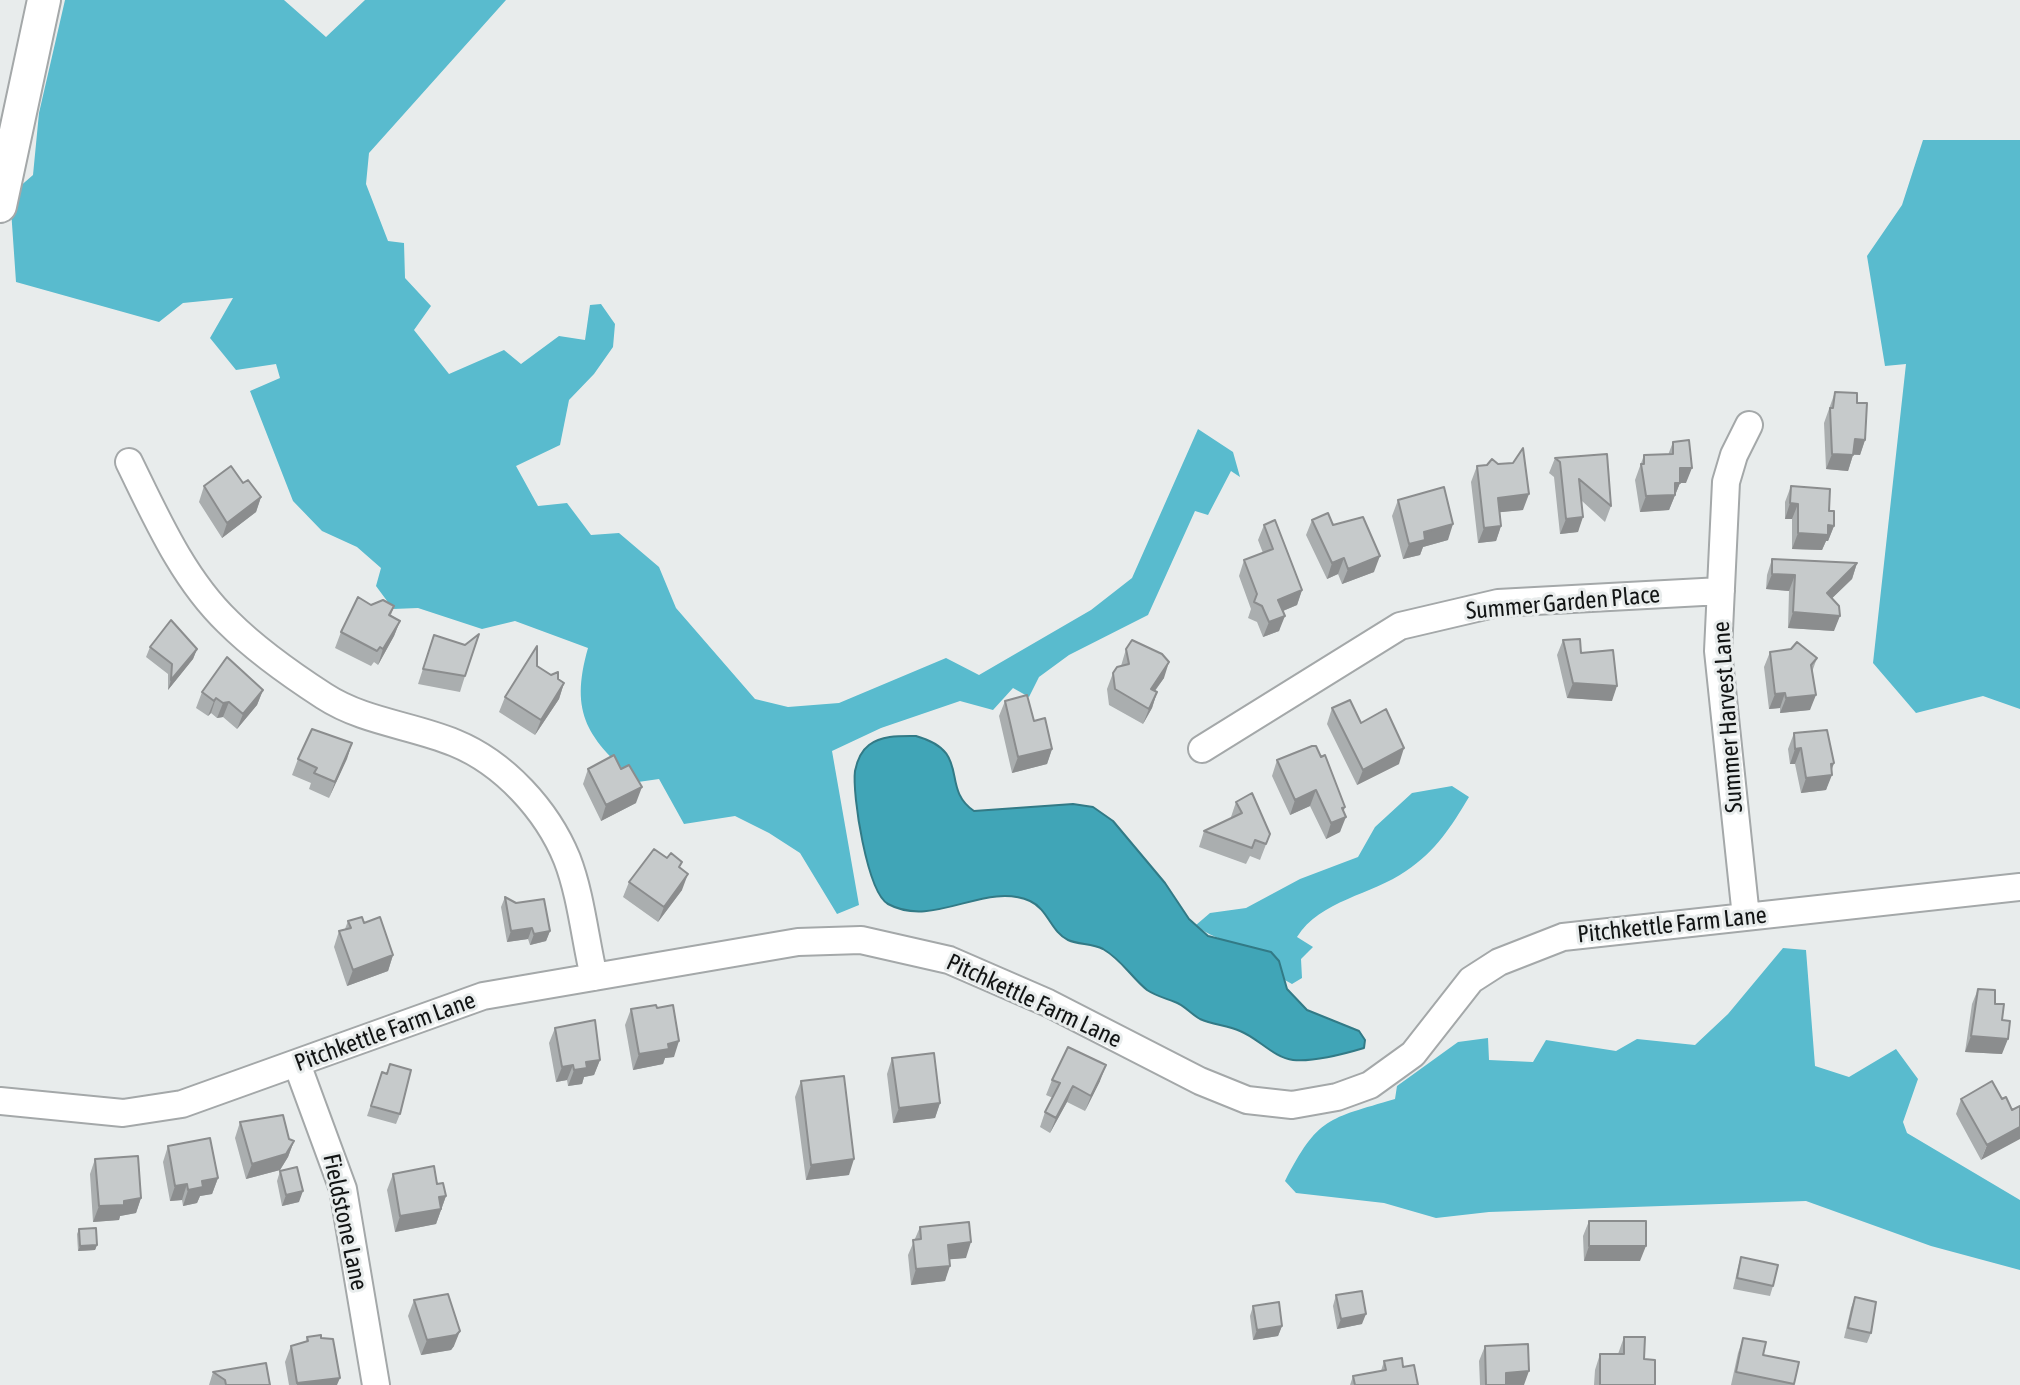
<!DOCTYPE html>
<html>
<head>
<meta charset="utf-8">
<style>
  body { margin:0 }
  canvas { display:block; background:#e8ecec }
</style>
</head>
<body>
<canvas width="2020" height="1385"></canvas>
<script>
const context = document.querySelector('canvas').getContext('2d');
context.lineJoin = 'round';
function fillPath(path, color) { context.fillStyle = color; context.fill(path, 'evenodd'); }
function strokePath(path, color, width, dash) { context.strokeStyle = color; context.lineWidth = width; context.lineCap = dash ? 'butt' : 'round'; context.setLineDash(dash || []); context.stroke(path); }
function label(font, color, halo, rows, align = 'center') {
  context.font = font + ' "Asap Condensed",sans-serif'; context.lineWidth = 6; context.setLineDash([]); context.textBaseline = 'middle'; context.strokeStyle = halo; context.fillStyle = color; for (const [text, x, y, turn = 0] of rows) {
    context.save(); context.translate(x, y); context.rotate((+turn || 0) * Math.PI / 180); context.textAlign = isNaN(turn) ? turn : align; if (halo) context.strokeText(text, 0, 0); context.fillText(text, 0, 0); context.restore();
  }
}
const forest = new Path2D(`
  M65 0H284L326 37 365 0H506L369 153 366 184 388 241 404 243 405 278 431 306 414 330 449 374 504 350 521 364 559 336 585 340 590 305 601 304 615 324 613 347 594 374 569 400 560 445 516 466 538 506 567 503 591 535 619 533 659 567 676 608 755 699 788 707 839 703 946 658 979 675 1091 610 1132 578 1198 429 1233 452 1240 477 1231 471 1208 515 1195 511 1148 615 1069 655 1039 677 1029 697 1013 688 993 710 960 701 881 728 832 751 859 905 837 914 800 853 769 833 735 816 684 824 659 779 638 782C588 739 569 714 588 648L515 621 482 629 418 608 393 609 376 586 381 568 357 547 322 531 293 501 250 391 280 378 276 364 236 370 210 338 233 298 183 303 159 322 16 282 10 195 33 175 39 113Z
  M1923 140H2020V709L1983 696 1916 713 1873 663 1906 364 1885 366 1867 256 1902 205Z
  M1452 786 1469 797C1451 827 1436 851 1406 871 1372 895 1320 900 1297 937L1313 947 1301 959 1302 978 1292 984 1283 979C1281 970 1280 962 1274 955 1263 945 1219 946 1196 925L1210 913 1246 908 1300 879 1358 857 1375 827 1412 793Z
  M1783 948 1806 950 1815 1066 1849 1077 1896 1049 1918 1079 1903 1122 1907 1133 2020 1200V1270L1931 1246 1806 1201 1489 1212 1436 1218 1384 1203 1296 1193 1285 1181C1318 1117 1328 1119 1395 1099L1397 1086 1458 1042 1488 1038 1489 1060 1533 1062 1546 1040 1616 1051 1637 1039 1695 1045 1728 1014Z`);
const water = new Path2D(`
  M916 736C973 752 939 787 974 811L1073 804 1093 807 1113 821 1165 883 1189 919 1208 936 1271 952 1279 961 1287 989 1307 1010 1359 1031 1365 1040 1364 1048C1344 1054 1315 1062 1293 1060 1274 1058 1258 1038 1240 1031 1227 1025 1213 1025 1200 1019 1191 1014 1184 1005 1175 1002 1165 998 1156 996 1147 990 1131 977 1122 960 1103 949 1092 943 1079 945 1068 940 1051 932 1048 909 1030 901 985 881 934 929 888 904 867 892 852 794 855 771 857 761 861 751 869 745 882 735 901 736 916 736Z`);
const minor = new Path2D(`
  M129 462C156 517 183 579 228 622 256 650 290 674 324 696 364 722 412 725 455 743 504 763 547 810 567 859 581 895 585 939 594 977
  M1202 749 1400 626 1498 603 1721 591
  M1746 917 1718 651 1726 482 1734 455 1749 425
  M297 1064 343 1189 376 1385
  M0 1101 123 1113 182 1104 483 996 798 942 861 940 949 960 1048 1003 1200 1081 1247 1100 1292 1105 1337 1097 1370 1085 1413 1054 1471 980 1499 962 1563 937 2020 887`);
const major = new Path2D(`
  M0 206 44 0`);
const wall = new Path2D(`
  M1835 392 1857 403 1865 440 1860 455H1853L1848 471 1826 469 1824 423Z
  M1673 442 1686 483H1680L1669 510 1640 512 1635 480 1644 455H1668Z
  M1555 458 1611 506 1605 522 1582 501 1578 532 1560 534 1554 477 1549 473Z
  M1477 466 1523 510 1500 512 1501 526 1496 541 1478 543 1471 482Z
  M204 486 261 497 256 512 222 538 199 502Z
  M1791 486 1834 526 1828 541H1826L1822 550 1792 549V519H1785V502Z
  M1398 500 1448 540 1423 547 1420 555 1403 559 1392 516Z
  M1312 520 1333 525 1374 572 1342 584 1338 574 1327 579 1306 535Z
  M1264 525 1302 590 1297 605 1283 611 1279 631 1263 637 1257 622 1248 618 1251 609 1239 576 1244 560 1263 553 1258 540Z
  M1772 559 1857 563 1852 579 1832 598 1834 631 1788 628 1789 591 1766 589 1767 575Z
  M371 605 394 606 391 615 400 621 394 636 378 665 374 662 371 666 335 648 341 632Z
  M434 635 465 676 460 692 418 684Z
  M1563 640 1581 653 1612 701 1567 698 1557 655Z
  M150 647 197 649 193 659 168 690V674L146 657Z
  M1126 649 1164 678 1155 691 1157 692 1152 708 1143 724 1109 705 1107 689 1113 673 1121 666Z
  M1770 652 1817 658 1812 672 1810 710 1780 713V708L1769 709 1764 667Z
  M537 666 564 683 559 699 535 735 499 712 505 697Z
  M263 690 257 705 237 729 223 717 217 718 211 713 208 716 196 708 202 692Z
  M1005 701 1034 721 1052 749 1047 764 1012 773 999 716Z
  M1332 708 1361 723 1399 764 1357 785 1327 724Z
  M1794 733 1834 763 1826 790 1801 793 1795 764H1790L1788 749Z
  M352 743 329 798 309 789 311 783 292 775 298 759Z
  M1277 760 1344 811 1340 832 1326 839 1310 806 1290 815 1272 776Z
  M588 769 636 803 601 821 583 784Z
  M1236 802 1270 834 1260 860 1250 856 1246 864 1199 847 1204 831 1231 818V817Z
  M680 868 682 890 658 922 623 897 629 882Z
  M505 897 550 931 546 941 530 945 528 939 507 942 501 907Z
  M348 921 393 955 388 971 347 986 334 947 339 931 345 929Z
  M1978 989 1995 1004 2002 1054 1965 1052 1972 1004Z
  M657 1008 674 1057 665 1058 663 1064 633 1070 625 1025 631 1009Z
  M555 1028 600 1060 594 1075 584 1077 582 1084 568 1086 567 1080 556 1082 549 1043Z
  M892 1058 940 1103 935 1118 893 1123 887 1074Z
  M390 1064 400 1114 396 1124 367 1116 382 1072 386 1074Z
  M1052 1080 1100 1081 1085 1111 1067 1102 1050 1133 1040 1127 1045 1112 1053 1098 1046 1095Z
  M801 1081 849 1175 806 1180 795 1097Z
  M2006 1097 1981 1160 1956 1114 1961 1099H2002Z
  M240 1122 294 1141 288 1157 280 1170 246 1179 235 1138Z
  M168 1146 218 1178 212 1194 200 1196 197 1203 183 1206 182 1200 170 1201 163 1162Z
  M95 1159 141 1198 136 1213 120 1216 119 1220 93 1222 90 1174Z
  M280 1171 299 1202 282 1206 277 1181Z
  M393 1174 437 1184 446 1196 436 1224 395 1232 387 1190Z
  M1589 1221 1640 1261H1584L1583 1236Z
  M920 1227 966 1258 950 1259 945 1281 911 1285 908 1255Z
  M79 1229 97 1245 95 1250 78 1251 77 1234Z
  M1741 1257 1773 1286 1770 1296 1733 1289 1738 1267Z
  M1336 1295 1362 1324 1337 1329 1333 1306Z
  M1855 1297 1871 1333 1867 1343 1844 1338 1851 1308Z
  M414 1300 454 1346 451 1350 421 1355 408 1316Z
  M1253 1306 1282 1326 1278 1336 1253 1340 1250 1316Z
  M307 1337 321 1338 337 1385H289L285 1362 291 1346 306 1341Z
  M1624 1337 1644 1359 1655 1385H1594L1595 1370 1600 1354H1618Z
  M1743 1338 1763 1355 1799 1362 1794 1385H1731L1738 1353Z
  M1485 1346 1524 1385H1480L1479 1361Z
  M1384 1361 1403 1367 1418 1385H1350L1353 1376 1381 1371Z
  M213 1372 270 1385H209Z`);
const shadedWall = new Path2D(`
  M1855 439 1865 440 1860 455 1849 454Z
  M1832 454 1853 455 1848 471 1826 469Z
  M1680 468H1692L1686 483H1680L1669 510 1640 512 1646 496Z
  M1529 494 1523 510 1492 513 1498 498Z
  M261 497 256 512 222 538 227 523Z
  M1790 503 1798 504 1792 519H1785Z
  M1583 517 1578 532 1560 534 1566 519Z
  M1453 524 1448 540 1423 547 1420 555 1403 559 1409 544 1424 532Z
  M1828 525 1834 526 1828 541H1826L1822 550 1792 549 1798 533Z
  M1501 526 1496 541 1478 543 1484 528Z
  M1380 556 1374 572 1342 584 1348 569Z
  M1344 558 1338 574 1327 579 1332 563Z
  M1857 563 1852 579 1821 609 1827 593Z
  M1772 574 1795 575 1789 591 1766 589Z
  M1302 590 1297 605 1273 615 1278 600Z
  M1793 612 1840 616 1834 631 1788 628Z
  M1285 616 1279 631 1263 637 1269 622Z
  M400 621 394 636 378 665 383 649Z
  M197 649 193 659 168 690 171 680Z
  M1169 662 1164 678 1145 704 1151 689Z
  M564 683 559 699 535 735 541 720Z
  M1573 683 1617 686 1612 701 1567 698Z
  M263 690 257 705 237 729 243 714Z
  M1157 692 1152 708 1143 724 1149 709Z
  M1785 693 1780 708 1769 709 1775 694Z
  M1816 695 1810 710 1780 713 1786 698Z
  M216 698 211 713 208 716 214 701Z
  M229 702 223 717 217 718 223 703Z
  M352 743 347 759 329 798 335 782Z
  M1404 748 1399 764 1357 785 1363 770Z
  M1801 748 1795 764H1790L1795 749Z
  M1052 749 1047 764 1012 773 1018 757Z
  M1834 763 1829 775H1832L1826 790 1801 793 1806 778 1831 764Z
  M642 787 636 803 601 821 606 805Z
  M1316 790 1310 806 1290 815 1295 800Z
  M1345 807 1341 819 1346 817 1340 832 1326 839 1331 823 1342 808Z
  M688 874 682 890 658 922 664 907Z
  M532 928 528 939 507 942 511 931Z
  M550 931 546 941 530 945 534 934Z
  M393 955 388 971 347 986 353 970Z
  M1971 1036 2008 1039 2002 1054 1965 1052Z
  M679 1041 674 1057 665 1058 663 1064 633 1070 639 1054 668 1044Z
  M600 1060 594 1075 584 1077 582 1084 568 1086 574 1070 586 1062Z
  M573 1065 567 1080 556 1082 562 1067Z
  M1106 1065 1100 1081 1085 1111 1091 1096Z
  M1073 1086 1067 1102 1050 1133 1056 1118Z
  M940 1103 935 1118 893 1123 899 1108Z
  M2020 1127V1139L1981 1160 1987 1145Z
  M294 1141 288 1157 280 1170 246 1179 252 1164Z
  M854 1159 849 1175 806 1180 811 1165Z
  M218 1178 212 1194 200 1196 197 1203 183 1206 188 1190 202 1181Z
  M187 1184 182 1200 170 1201 175 1186Z
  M303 1191 299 1202 282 1206 286 1195Z
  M446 1196 436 1224 395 1232 400 1216 439 1197Z
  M141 1198 136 1213 120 1216 119 1220 93 1222 99 1206Z
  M971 1242 966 1258 942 1260 948 1245Z
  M97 1245 95 1250 78 1251 80 1246Z
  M1589 1246H1646L1640 1261H1584Z
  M950 1266 945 1281 911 1285 916 1269Z
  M1366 1314 1362 1324 1337 1329 1341 1319Z
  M1282 1326 1278 1336 1253 1340 1257 1330Z
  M460 1331 454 1346 451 1350 421 1355 427 1340Z
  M1529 1371 1524 1385H1501L1506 1373Z
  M340 1378 337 1385H297V1383Z`);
const building = new Path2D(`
  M1835 392 1857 393V403H1867L1865 440 1855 439 1853 455 1832 454 1830 408H1833Z
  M1689 440 1692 468H1680V483H1675V495L1646 496 1641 464H1644V455L1673 454V442Z
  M1523 448 1529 494 1498 498 1501 526 1484 528 1477 466 1487 465 1492 459 1498 464 1513 463Z
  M1607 454 1611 506 1579 479 1583 517 1566 519 1560 462 1555 458Z
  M231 466 243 483 248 480 261 497 227 523 204 486Z
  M1791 486 1830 489 1829 511H1834V526L1828 525V535L1798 533V504L1790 503Z
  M1444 487 1453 524 1424 532 1425 540 1409 544 1398 500Z
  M1328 513 1333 525 1363 517 1380 556 1348 569 1344 558 1332 563 1312 520Z
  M1275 520 1302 590 1278 600 1285 616 1269 622 1262 606 1254 602 1257 594 1244 560 1273 549 1264 525Z
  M1772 559 1857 563 1827 593 1839 606 1840 616 1793 612 1795 575 1772 574Z
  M358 597 371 605 383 600 394 606 389 615 400 621 383 649 380 647 377 651 341 632Z
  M171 620 197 649 171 680 172 664 150 647Z
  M479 634 465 676 423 669 434 635 465 645Z
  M1580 639 1581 653 1613 650 1617 686 1573 683 1563 640Z
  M1132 640 1162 654 1169 662 1151 689 1157 692 1149 709 1115 689 1113 673 1117 667 1129 664 1126 649Z
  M1797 642 1817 658 1811 665 1816 695 1786 698 1785 693 1775 694 1770 652 1791 649Z
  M537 646V666L551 675 558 672V679L564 683 541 720 505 697Z
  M227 657 263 690 243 714 229 702 223 703 216 698 214 701 202 692Z
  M1027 695 1034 721 1045 718 1052 749 1018 757 1005 701Z
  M1350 700 1361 723 1386 709 1404 748 1363 770 1332 708Z
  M312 729 352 743 335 782 314 773 317 768 298 759Z
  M1827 730 1834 763 1831 764 1832 775 1806 778 1801 748 1795 749 1794 733Z
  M1312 746H1316L1321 757 1325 755 1345 807 1342 808 1346 817 1331 823 1316 790 1295 800 1277 760Z
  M614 755 621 769 629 765 642 787 606 805 588 769Z
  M1252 793 1270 834 1266 844 1255 840 1252 848 1204 831 1242 813 1236 802Z
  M654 849 667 858 671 853 682 862 679 867 688 874 664 907 629 882Z
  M505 897 516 903 544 899 550 931 534 934 532 928 511 931Z
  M362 917 364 923 380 917 393 955 353 970 339 931 351 928 348 921Z
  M1978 989 1995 990V1004H2004L2002 1020 2010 1021 2008 1039 1971 1036Z
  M656 1005 657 1008 673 1005 679 1041 668 1044 669 1049 639 1054 631 1009Z
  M595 1020 600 1060 586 1062 587 1068 574 1070 573 1065 562 1067 555 1028Z
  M1068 1047 1106 1065 1091 1096 1073 1086 1056 1118 1045 1112 1060 1083 1052 1080Z
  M934 1053 940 1103 899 1108 892 1058Z
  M390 1064 411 1070 400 1114 371 1106 382 1072 387 1074Z
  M844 1076 854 1159 811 1165 801 1081Z
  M1992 1081 2002 1099 2006 1097 2012 1110 2020 1106V1127L1987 1145 1961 1099Z
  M283 1115 289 1139 294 1141 286 1154 252 1164 240 1122Z
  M210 1138 218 1178 202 1181 203 1187 188 1190 187 1184 175 1186 168 1146Z
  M138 1156 141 1198 124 1201V1205L99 1206 95 1159Z
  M434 1166 437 1184 443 1183 446 1196 439 1197 441 1209 400 1216 393 1174Z
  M297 1167 303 1191 286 1195 280 1171Z
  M1589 1221H1646V1246H1589Z
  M969 1222 971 1242 948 1245 950 1266 916 1269 913 1240 921 1239 920 1227Z
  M96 1228 97 1245 80 1246 79 1229Z
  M1741 1257 1778 1265 1773 1286 1737 1278Z
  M1362 1291 1366 1314 1341 1319 1336 1295Z
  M448 1294 460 1331 456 1335 427 1340 414 1300Z
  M1855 1297 1876 1302 1871 1333 1848 1328Z
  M1279 1302 1282 1326 1257 1330 1253 1306Z
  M321 1335V1338L333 1339 340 1378 297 1383 291 1346 308 1341 307 1337Z
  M1624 1337H1645L1644 1359 1655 1360V1385H1600V1354H1624Z
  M1743 1338 1766 1342 1763 1355 1799 1362 1794 1384 1736 1372Z
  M1528 1344 1529 1371 1506 1373V1385H1486L1485 1346Z
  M1402 1358 1403 1367 1414 1365 1418 1385H1355L1353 1376 1386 1370 1384 1361Z
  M266 1363 270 1385H226L225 1380 213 1372Z`);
const streetNames = [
  ["Summer Garden Place",1563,603,-5],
  ["Summer Harvest Lane",1728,717,-94],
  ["Pitchkettle Farm Lane",1672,925,-6],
  ["Pitchkettle Farm Lane",1034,1001,25],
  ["Pitchkettle Farm Lane",385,1032,-20],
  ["Fieldstone Lane",345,1222,78]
];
fillPath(forest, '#59bbce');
fillPath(water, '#40a5b7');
strokePath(water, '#327a86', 2);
strokePath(minor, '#a4a8a9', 30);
strokePath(major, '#a4a8a9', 36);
strokePath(minor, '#fff', 26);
strokePath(major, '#fff', 32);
fillPath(wall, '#aaaeaf');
fillPath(shadedWall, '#8b8d8e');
fillPath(building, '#c6cacb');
strokePath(building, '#8b8d8e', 2);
label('24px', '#121414', '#e8ecec', streetNames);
</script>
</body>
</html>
